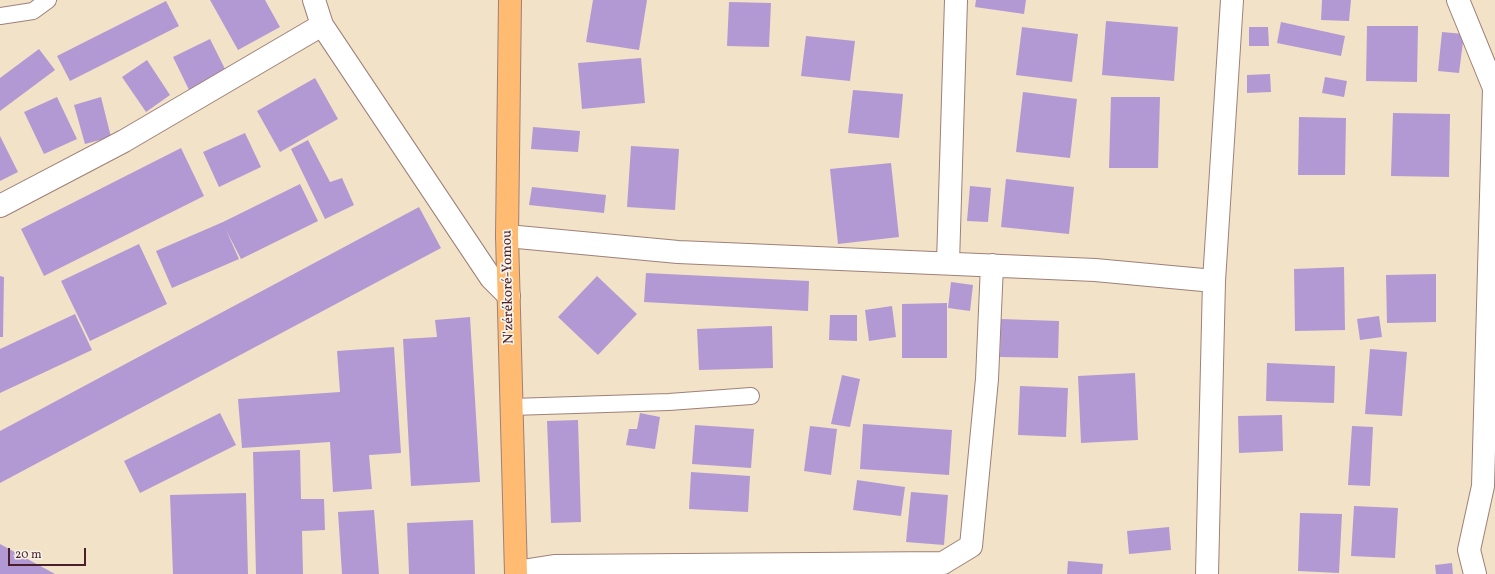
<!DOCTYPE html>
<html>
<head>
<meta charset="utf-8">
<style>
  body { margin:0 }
  #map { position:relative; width:1495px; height:574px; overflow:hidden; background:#f2e2c7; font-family:Vollkorn,serif }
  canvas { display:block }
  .scale { position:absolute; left:8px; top:548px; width:78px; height:18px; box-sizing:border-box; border:2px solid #4a1f2b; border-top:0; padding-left:5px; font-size:12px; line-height:14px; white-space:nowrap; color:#4a1f2b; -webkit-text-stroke:3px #f7f3e8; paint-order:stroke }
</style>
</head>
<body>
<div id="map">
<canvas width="1495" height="574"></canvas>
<div class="scale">20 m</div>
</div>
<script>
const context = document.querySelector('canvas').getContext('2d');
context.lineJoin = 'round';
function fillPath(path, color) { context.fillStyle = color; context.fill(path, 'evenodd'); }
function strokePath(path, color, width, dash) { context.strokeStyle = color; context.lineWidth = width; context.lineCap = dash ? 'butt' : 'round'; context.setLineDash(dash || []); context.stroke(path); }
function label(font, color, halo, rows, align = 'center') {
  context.font = font + ' Vollkorn,serif'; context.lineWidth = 3.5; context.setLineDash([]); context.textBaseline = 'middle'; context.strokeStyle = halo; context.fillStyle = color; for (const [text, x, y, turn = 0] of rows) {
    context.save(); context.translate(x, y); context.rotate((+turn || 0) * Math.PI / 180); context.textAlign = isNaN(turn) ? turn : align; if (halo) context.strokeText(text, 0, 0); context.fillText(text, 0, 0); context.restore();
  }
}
const building = new Path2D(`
  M210 0H265L280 27 238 50Z
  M593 0H647L639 50 586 42Z
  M976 0H1026L1024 14 975 7Z
  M1322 0H1351L1349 21 1321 20Z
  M166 1 179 26 70 81 57 56Z
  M729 2 771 3 769 47 727 46Z
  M1106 21 1178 27 1174 81 1102 75Z
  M1281 22 1345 36 1341 56 1277 43Z
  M1367 26H1418L1417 82 1366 81Z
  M1022 27 1078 34 1072 82 1016 75Z
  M1249 27H1268L1269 46H1249Z
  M1442 32 1464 34 1459 73 1438 71Z
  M806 36 855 41 850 81 801 76Z
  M210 39 228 75 191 94 173 57Z
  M39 49 55 70 0 111V78Z
  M641 58 645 103 582 109 578 63Z
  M147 60 170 95 146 112 122 77Z
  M1270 74 1271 92 1247 93V75Z
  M1325 77 1347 81 1344 97 1322 93Z
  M315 78 338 119 280 152 257 111Z
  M853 90 903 94 899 138 848 133Z
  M1023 92 1077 99 1070 158 1016 152Z
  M57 97 77 139 44 154 24 112Z
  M101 97 111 137 85 144 74 105Z
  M1111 97H1160L1158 168H1109Z
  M1393 113 1450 114 1449 177 1391 176Z
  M1299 117 1346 118 1345 175H1298Z
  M533 127 580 131 578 152 531 149Z
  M245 133 261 167 219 187 203 152Z
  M0 136 18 172 0 181Z
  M308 140 330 182 342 178 354 205 325 219 291 149Z
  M631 146 679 149 675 210 627 207Z
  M181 148 204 196 44 276 21 229Z
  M891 163 899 237 838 244 830 169Z
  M1006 179 1074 187 1069 234 1001 227Z
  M300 184 318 221 241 259 226 230 239 259 172 288 156 251 223 222Z
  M970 186 991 188 988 222 967 221Z
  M532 187 606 195 604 213 529 205Z
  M419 207 441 248 0 483V431Z
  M139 244 167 304 90 341 61 281Z
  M1344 267 1345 330 1295 331 1294 269Z
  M646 273 809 281 808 311 644 302Z
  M1436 274V322L1387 323 1386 275Z
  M0 276 4 277 3 337H0Z
  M597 276 637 314 598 355 558 317Z
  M951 282 973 285 970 311 948 308Z
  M947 303V358H902V304Z
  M892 306 896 337 869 341 865 310Z
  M75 314 92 350 0 393V349Z
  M830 315H857V341L829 340Z
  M1379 316 1382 337 1360 340 1357 319Z
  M470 317 480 482 411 486 403 339 437 337 435 320Z
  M1001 319 1059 321 1058 358 1000 357Z
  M772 326 773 368 699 370 697 329Z
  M394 347 401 453 369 455 372 489 333 492 330 442 242 448 238 399 340 392 337 351Z
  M1370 349 1407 352 1402 416 1365 414Z
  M1267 363 1335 366 1334 403 1266 401Z
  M1135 373 1138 440 1081 443 1078 376Z
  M842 375 860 379 850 427 831 424Z
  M1020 386 1068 388 1066 437 1018 435Z
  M220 413 236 445 140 493 124 461Z
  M640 413 660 417 655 449 626 445 629 429H637Z
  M1282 415 1283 451 1239 453 1238 416Z
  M578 420 581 522 551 523 547 421Z
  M863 424 952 430 949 475 860 469Z
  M695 425 754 429 751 468 692 464Z
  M810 426 837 429 831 475 804 471Z
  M1352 426 1373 427 1370 486 1348 485Z
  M300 450 301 499H324L325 530 302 531 303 574H256L253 452Z
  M691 472 750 476 748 512 689 509Z
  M857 480 905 487 901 516 853 510Z
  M911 492 948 495 944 545 906 542Z
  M246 493 248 574H173L170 495Z
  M1354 506 1398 508 1395 558 1351 556Z
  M374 510 379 574H342L338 512Z
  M1300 513 1342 514 1339 573 1298 571Z
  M473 520 475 574H409L407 523Z
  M1169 527 1171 550 1129 554 1127 531Z
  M0 544 55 574H0Z
  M1068 561 1103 564 1102 574H1067Z
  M1452 563 1453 574H1436L1435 565Z`);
const lane = new Path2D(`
  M0 16 33 11 48 0
  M512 407 669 402 751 396`);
const street = new Path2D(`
  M314 0 322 25 491 278 509 296
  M1458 0 1494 88 1483 486 1469 550 1475 574
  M0 206 124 141 322 25
  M507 236 678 252 1095 270 1214 281
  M948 263 956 0
  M516 572 554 566 943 563 971 546 987 379 992 265
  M1207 574 1214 281 1232 0`);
const highway = new Path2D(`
  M510 0 507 236 516 574`);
const streetNames = [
  ["N'zérékoré-Yomou",509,287,-91]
];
fillPath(building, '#b399d4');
strokePath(lane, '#9e8079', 18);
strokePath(street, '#9e8079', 24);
strokePath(highway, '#9e8079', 24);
strokePath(lane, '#fff', 16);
strokePath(street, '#fff', 22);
strokePath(highway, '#ffbb71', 22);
label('14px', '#4a1f2b', '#f7f3e8', streetNames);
</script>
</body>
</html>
